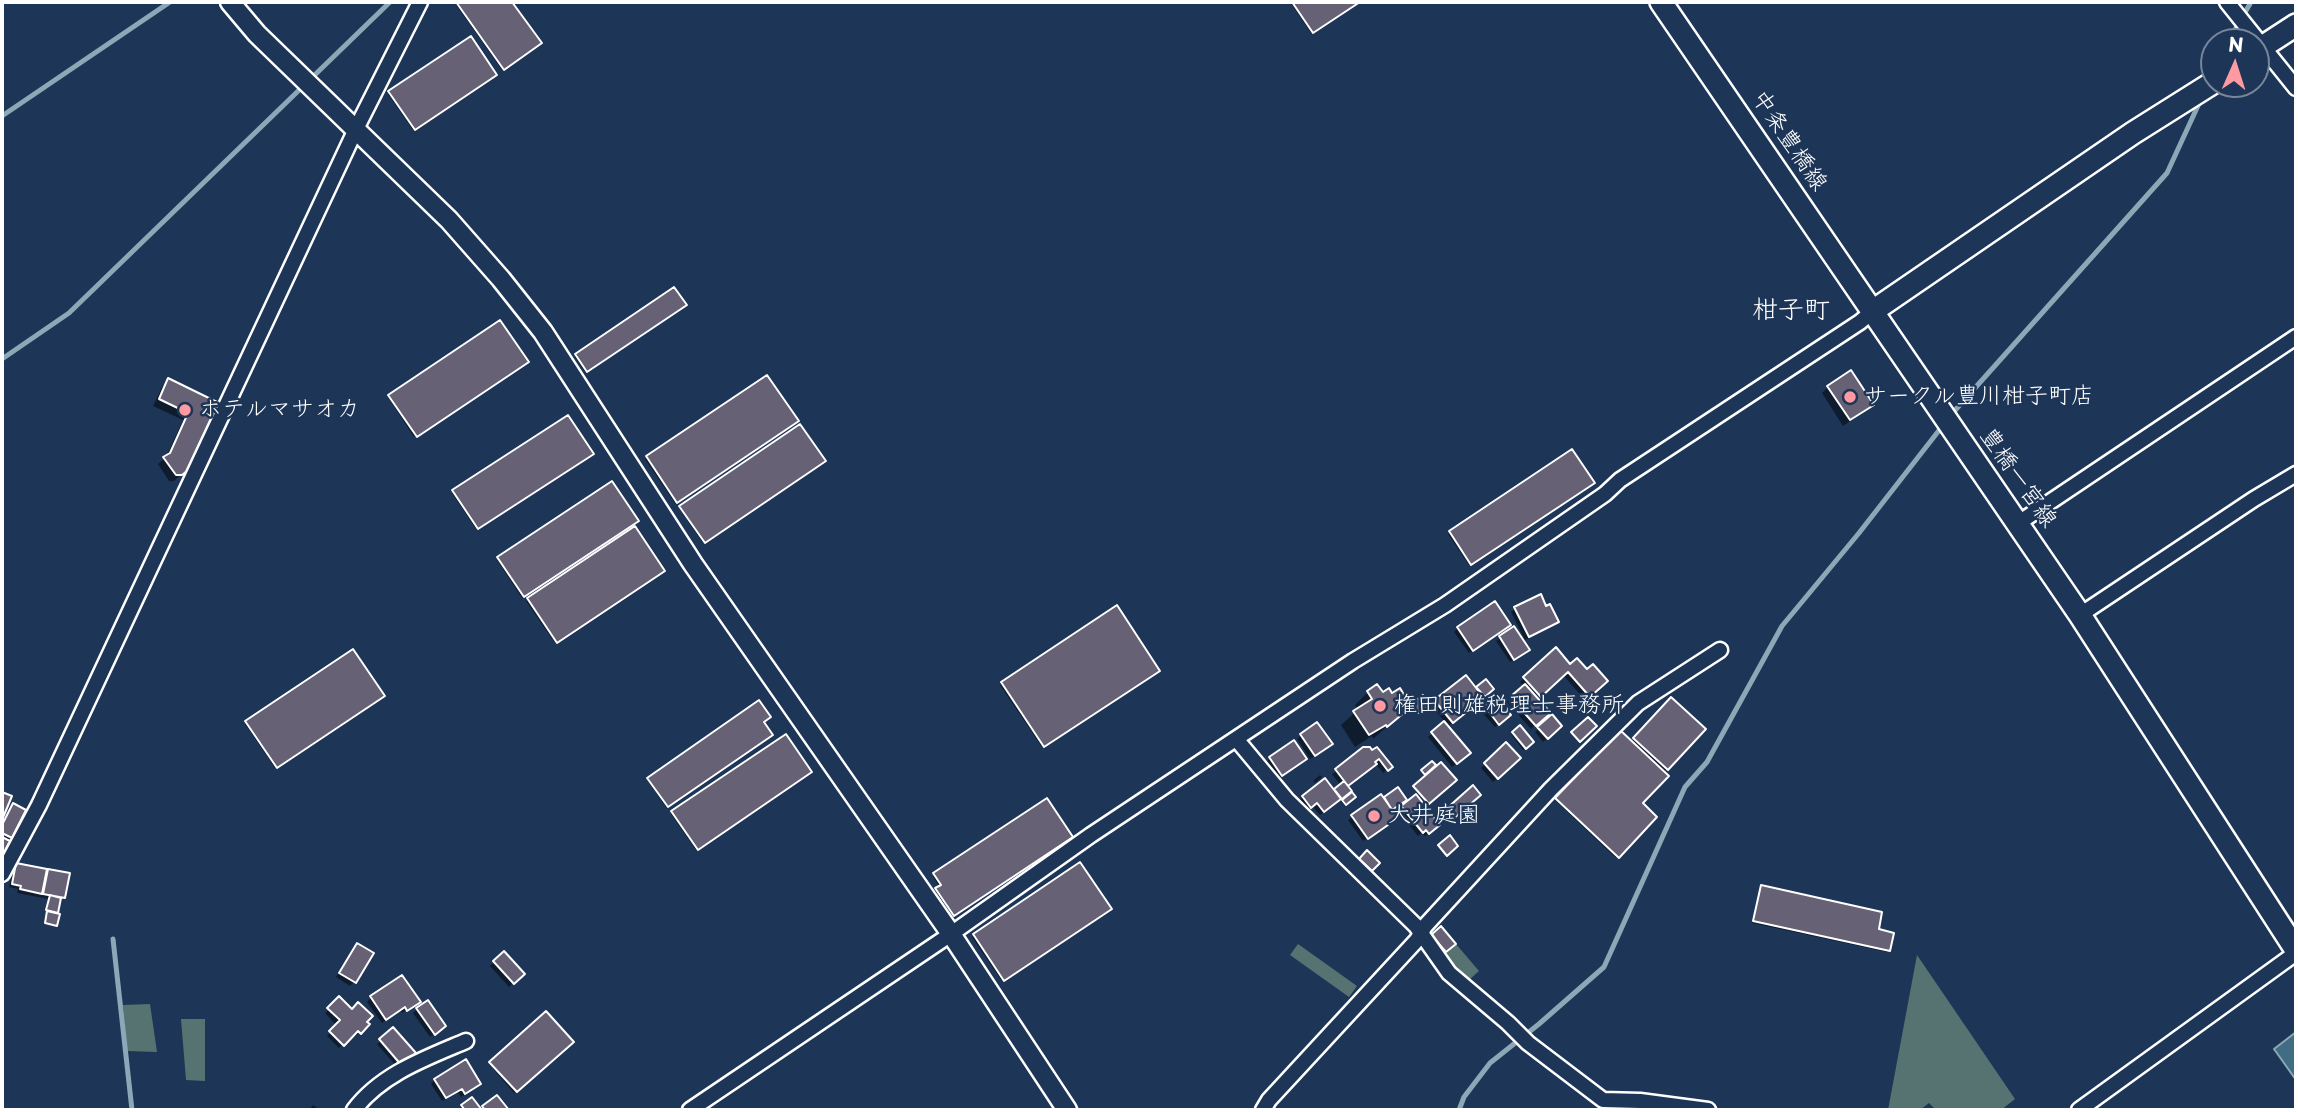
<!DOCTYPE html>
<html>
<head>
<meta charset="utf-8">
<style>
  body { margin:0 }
  #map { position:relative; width:2298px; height:1112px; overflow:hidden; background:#1d3557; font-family:"Playpen Sans",sans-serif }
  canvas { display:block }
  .frame { position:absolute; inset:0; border:4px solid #fff; pointer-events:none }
  .north { position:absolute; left:2200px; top:28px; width:70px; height:70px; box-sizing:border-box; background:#1d3557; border:2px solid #77869a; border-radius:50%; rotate:3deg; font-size:19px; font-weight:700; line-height:28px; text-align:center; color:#fff }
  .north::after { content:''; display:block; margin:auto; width:24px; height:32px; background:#ff9aa2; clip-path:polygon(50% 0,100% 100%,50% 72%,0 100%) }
</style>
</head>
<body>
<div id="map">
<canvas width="2298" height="1112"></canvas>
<div class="frame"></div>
<div class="north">N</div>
</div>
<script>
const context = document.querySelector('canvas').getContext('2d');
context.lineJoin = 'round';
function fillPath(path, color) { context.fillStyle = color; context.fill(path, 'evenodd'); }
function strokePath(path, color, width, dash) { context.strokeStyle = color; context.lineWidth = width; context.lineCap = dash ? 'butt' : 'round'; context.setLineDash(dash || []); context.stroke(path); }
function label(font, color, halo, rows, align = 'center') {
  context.font = font + ' "Playpen Sans","Klee One",sans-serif'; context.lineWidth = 5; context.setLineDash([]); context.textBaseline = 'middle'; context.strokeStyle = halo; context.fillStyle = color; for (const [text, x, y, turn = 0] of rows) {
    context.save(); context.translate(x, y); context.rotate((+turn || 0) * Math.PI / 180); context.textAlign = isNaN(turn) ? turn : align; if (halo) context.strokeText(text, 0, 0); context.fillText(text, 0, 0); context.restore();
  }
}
const green = new Path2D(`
  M1298 944 1357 986 1349 997 1290 955Z
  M1456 944 1479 971 1469 980 1455 967 1446 952Z
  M1917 955 2015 1099 2001 1110H1936L1929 1103 1920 1110H1888Z
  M150 1004 157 1052 127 1051 123 1005Z
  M181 1019H205V1081L186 1080Z`);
const water = new Path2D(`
  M2296 1032V1080L2274 1049Z`);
const shadow = new Path2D(`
  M454 2H510L540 43 502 70Z
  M1290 2H1358L1311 33Z
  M494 76 413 130 388 94 390 93Z
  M683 306 585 372 575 357 576 355Z
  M525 363 414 437 388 397 389 396Z
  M766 377 795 423 675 503 645 459Z
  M169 380 217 404 186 470 174 481H169L158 464 166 457 183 420 153 406 162 387Z
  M1828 387 1872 405 1843 426 1822 393Z
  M1572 451 1591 484 1469 565 1448 534Z
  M590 455 476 529 452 493 454 492Z
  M822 463 703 543 679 508 680 507Z
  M635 522 522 598 497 560 499 559Z
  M634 529 661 573 555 643 526 601Z
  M1116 607 1157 672 1042 747 1000 685Z
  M1545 608 1557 622 1525 640 1511 612 1515 609Z
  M1458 628 1505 629 1469 653 1454 632Z
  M1514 628 1524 654 1510 662 1496 641Z
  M1555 650 1570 666 1606 681 1585 700 1563 675 1536 699 1548 713 1531 729 1507 702 1524 687 1520 682Z
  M1486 681 1492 689 1447 727 1465 757 1452 767 1428 737 1445 722 1432 706 1436 702 1476 690Z
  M1368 692 1404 697 1397 704 1403 712 1373 739 1372 736 1355 747 1341 725 1358 710 1355 705Z
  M381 697 275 768 245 724 246 722Z
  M1494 698 1505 719 1495 727 1480 710Z
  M1671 700 1703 729 1663 773 1641 803 1655 817 1616 858 1555 800 1620 732 1631 743Z
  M1552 717 1560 726 1543 742 1535 732Z
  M1520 727 1532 742 1523 750 1511 734Z
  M1301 735 1327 748 1310 759 1297 739Z
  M769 736 666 807 647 780 648 779Z
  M1293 742 1301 763 1277 779 1266 762Z
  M1506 744 1519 758 1493 782 1481 768Z
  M1372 753 1390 767 1383 773 1375 763 1346 787 1354 797 1344 805 1339 799 1320 815 1312 806 1306 811 1299 801 1303 797 1324 781 1334 792 1341 786 1332 774Z
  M1432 763 1454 780 1427 804 1413 788 1425 778 1421 773 1429 783 1432 781 1423 771Z
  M809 774 696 850 671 814 672 813Z
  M1320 775 1322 777 1315 783 1313 781Z
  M1398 789 1390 810 1391 822 1363 841 1348 820Z
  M1416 797 1434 828 1425 836 1422 833 1418 836 1398 811Z
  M1046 800 1069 838 952 916 935 891 940 888 933 876Z
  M13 805 24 811 2 853V824Z
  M17 864 68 875 64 897 59 902 54 926 44 924 49 899 17 893 18 889 9 887 13 868Z
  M1761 887 1877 930 1888 951 1887 952 1752 923Z
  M1108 910 1002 981 972 937 974 935Z
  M1440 929 1453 944 1443 952 1431 938Z
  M353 950 354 982 350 986 336 977Z
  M504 953 523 974 509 987 490 966Z
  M371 998 414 1005 402 1013 400 1010 382 1023 367 1002Z
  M339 999 367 1025 356 1036 353 1034 339 1048 327 1036 337 1026 325 1013Z
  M417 1009 440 1030 430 1037 413 1013Z
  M546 1014 571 1042 514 1093 489 1064Z
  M393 1030 414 1053 398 1068 377 1044Z
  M435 1080 479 1084 461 1097 457 1091 442 1101 431 1084Z
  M313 1105 320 1110H309Z`);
const stream = new Path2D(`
  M2228 42 2251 2
  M2 116 170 2
  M2 359 69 313 390 2
  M1950 416 2167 173 2202 97
  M113 939 132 1110
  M1459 1110 1464 1097 1490 1063 1539 1024 1604 967 1685 787 1707 762 1782 626 1859 533 1944 424`);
const building = new Path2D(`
  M456 2H512L542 43 504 70Z
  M1292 2H1360L1313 33Z
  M471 36 497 75 415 130 388 91Z
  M674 287 687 305 587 372 575 354Z
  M500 320 529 362 417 437 388 395Z
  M1851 370 1874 405 1850 420 1827 386Z
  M767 375 799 421 677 503 646 456Z
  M168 378 219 403 187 471 182 475H176L163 457 170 453 188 413 159 399Z
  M568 415 594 454 478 529 452 490Z
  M800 424 826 461 705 543 679 506Z
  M1572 449 1595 483 1471 565 1449 531Z
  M612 481 639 521 524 597 497 557Z
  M635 526 665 571 557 643 527 598Z
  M1541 594 1546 606 1550 604 1559 622 1529 637 1514 607Z
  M1495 601 1511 625 1473 651 1457 627Z
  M1117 605 1160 671 1044 747 1001 682Z
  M1514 626 1530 650 1514 660 1499 636Z
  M1556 647 1570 664 1577 658 1587 669 1593 664 1608 681 1590 697 1568 672 1541 697 1523 677Z
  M353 649 385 696 277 768 245 721Z
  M1466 675 1484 698 1453 723 1434 700Z
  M1486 679 1494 689 1485 697 1476 687Z
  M1377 684 1383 692 1389 688 1392 693 1400 688 1406 698 1399 702 1405 712 1387 727 1386 725 1369 735 1353 711 1372 699 1367 691Z
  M1525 684 1551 713 1536 726 1510 697Z
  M1423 695 1430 704 1418 713 1411 704Z
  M1494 695 1511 715 1499 725 1483 704Z
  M1671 697 1706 729 1668 770 1633 738Z
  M759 700 771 717 764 722 773 735 668 807 647 778Z
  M1552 714 1562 726 1548 739 1537 727Z
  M1588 717 1597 726 1580 742 1571 732Z
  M1444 721 1471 753 1457 764 1431 732Z
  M1317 722 1333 744 1315 756 1300 734Z
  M1520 725 1534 742 1526 749 1512 732Z
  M1620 730 1669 776 1643 803 1657 817 1619 858 1555 798Z
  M786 734 812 772 698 850 671 811Z
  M1294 740 1307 759 1282 776 1269 757Z
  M1506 742 1521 758 1498 779 1484 763Z
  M1363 747H1370L1372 750 1377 747 1393 767 1388 771 1379 759 1375 762 1377 764 1348 786 1335 769Z
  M1432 761 1436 765 1425 775 1421 770Z
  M1441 762 1457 780 1429 804 1413 786Z
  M1325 778 1341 799 1324 812 1317 803 1311 808 1302 796Z
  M1344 781 1352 791 1342 799 1334 789Z
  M1473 785 1481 795 1453 819 1445 810Z
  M1398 787 1407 800 1392 810 1384 797Z
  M2 792 12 796 2 820Z
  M1352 792 1356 797 1346 805 1342 800Z
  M1381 794 1398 818 1368 839 1351 815Z
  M1416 794 1440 825 1429 834 1426 830 1423 833 1401 806Z
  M1047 798 1073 837 954 916 935 888 941 885 933 873Z
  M13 803 26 810 12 838 2 833V825Z
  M1450 835 1458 846 1447 856 1438 845Z
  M2 837 10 841 2 857Z
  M1367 850 1380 863 1372 871 1359 859Z
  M1080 862 1112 909 1004 981 973 934Z
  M16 863 47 869 42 894 20 889 21 886 12 884Z
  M48 869 70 873 65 898 43 894Z
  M1761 885 1882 912 1879 929 1894 933 1890 951 1753 921Z
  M50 895 61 898 58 913 46 910Z
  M47 911 60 914 57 926 45 923Z
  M1441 926 1456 944 1446 952 1431 935Z
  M357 943 374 953 356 983 339 973Z
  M504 951 525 974 514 984 493 961Z
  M402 975 421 1002 407 1011 405 1007 386 1020 370 996Z
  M339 996 352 1009 358 1002 373 1016 367 1022 370 1024 361 1034 358 1031 344 1046 329 1031 340 1020 327 1008Z
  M428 1000 446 1026 435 1035 416 1008Z
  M546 1011 574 1042 517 1092 489 1062Z
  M393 1027 416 1053 402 1066 379 1039Z
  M466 1059 481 1084 465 1094 462 1089 446 1098 434 1079Z
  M497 1095 509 1110H485L482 1106Z
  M472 1097 482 1110H465L461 1105Z`);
const minor = new Path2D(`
  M2227 2 2296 88
  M2017 524 2296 337
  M2080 615 2254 499 2296 474
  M1237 740 1287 800 1416 926 1449 973 1508 1023 1528 1043 1603 1100 1640 1101 1708 1110
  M2 874 39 805 356 129 420 2
  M354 1110C381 1074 426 1058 466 1041
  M690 1110 951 934 1091 835 1353 661 1445 605 1605 494 1620 480 1860 322 1873 311
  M1263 1110 1269 1100 1417 940 1425 926 1551 789 1638 703 1720 650
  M2079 1110 2296 953`);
const tertiary = new Path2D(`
  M230 2 257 34 449 220 501 279 543 332 693 564 951 934 1067 1110`);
const secondary = new Path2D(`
  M1661 2 2080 615 2296 950
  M2256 51 2296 25
  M1873 311 2133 133 2214 82`);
const markers = [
  [1850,397,7,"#ff9aa2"],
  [185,410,7,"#ff9aa2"],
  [1380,706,7,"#ff9aa2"],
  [1374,816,7,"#ff9aa2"]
];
const streetNames = [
  ["中条豊橋線",1789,141,56],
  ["豊橋一宮線",2018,478,55]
];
const poiNames = [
  ["サークル豊川柑子町店",1864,397],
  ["ホテルマサオカ",199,410],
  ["権田則雄税理士事務所",1394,706],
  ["大井庭園",1388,816]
];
const quarterNames = [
  ["柑子町",1791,311]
];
fillPath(green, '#567371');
fillPath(water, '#406c84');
strokePath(water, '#8ca7b5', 2);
fillPath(shadow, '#0007');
strokePath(stream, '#8ca7b5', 5);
fillPath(building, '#666174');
strokePath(building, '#fff', 2);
strokePath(minor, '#fff', 19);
strokePath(tertiary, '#fff', 23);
strokePath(secondary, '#fff', 26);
strokePath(minor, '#1d3557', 14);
strokePath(tertiary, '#1d3557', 18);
strokePath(secondary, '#1d3557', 21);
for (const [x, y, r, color] of markers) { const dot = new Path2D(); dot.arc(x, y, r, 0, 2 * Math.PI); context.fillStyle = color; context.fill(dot); strokePath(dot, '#1d3557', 2.5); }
label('23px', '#fff', '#1d3557', streetNames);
label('23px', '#fff', '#1d3557', poiNames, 'left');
label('26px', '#fff', '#1d3557', quarterNames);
</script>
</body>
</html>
